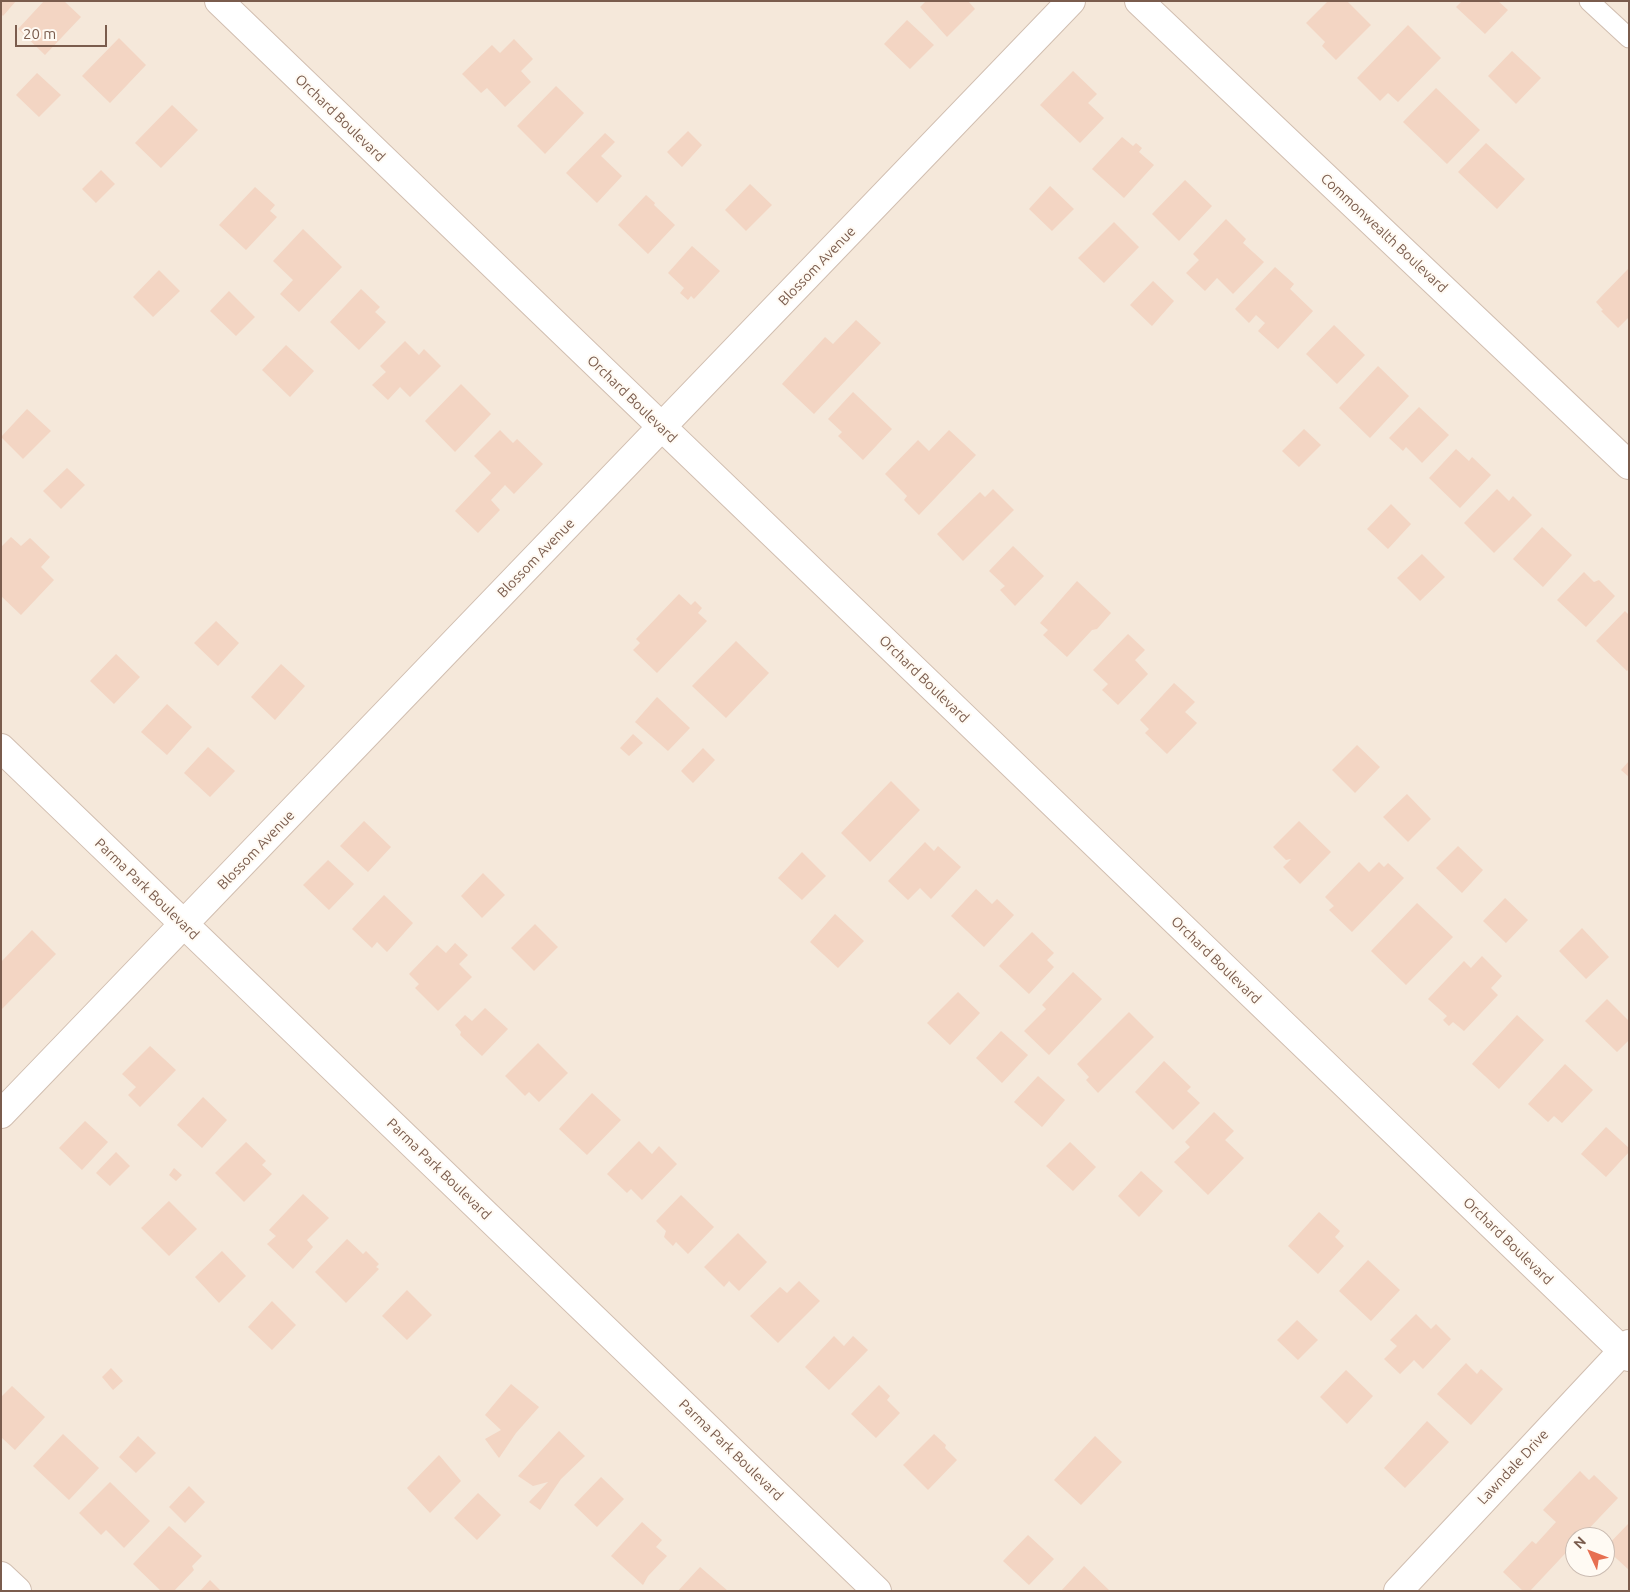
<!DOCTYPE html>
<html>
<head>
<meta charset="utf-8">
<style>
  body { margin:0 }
  #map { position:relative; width:1630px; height:1592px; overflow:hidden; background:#fdf6ec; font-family:Ubuntu,sans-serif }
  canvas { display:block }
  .frame { position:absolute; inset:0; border:2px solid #7a5c4d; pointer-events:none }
  .north { position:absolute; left:1565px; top:1527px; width:50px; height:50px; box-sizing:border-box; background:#fffaf3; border:1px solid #cabbb1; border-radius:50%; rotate:313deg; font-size:14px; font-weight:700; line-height:20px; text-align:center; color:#7a5c4d }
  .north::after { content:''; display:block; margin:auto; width:18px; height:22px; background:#e76f51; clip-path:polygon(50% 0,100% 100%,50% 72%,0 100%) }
  .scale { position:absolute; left:15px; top:25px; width:92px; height:22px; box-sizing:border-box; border:2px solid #7a5c4d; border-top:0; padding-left:6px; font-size:15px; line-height:18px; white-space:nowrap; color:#7a5c4d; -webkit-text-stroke:4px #fffaf3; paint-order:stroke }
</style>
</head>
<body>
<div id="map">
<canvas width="1630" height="1592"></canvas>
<div class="frame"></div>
<div class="north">N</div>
<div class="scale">20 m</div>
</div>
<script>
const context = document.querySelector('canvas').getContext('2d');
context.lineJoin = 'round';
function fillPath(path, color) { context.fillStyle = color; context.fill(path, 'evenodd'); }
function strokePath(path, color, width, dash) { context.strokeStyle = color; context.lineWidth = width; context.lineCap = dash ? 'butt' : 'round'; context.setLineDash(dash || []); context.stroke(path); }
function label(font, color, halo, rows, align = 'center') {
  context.font = font + ' Ubuntu,sans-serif'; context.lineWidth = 4; context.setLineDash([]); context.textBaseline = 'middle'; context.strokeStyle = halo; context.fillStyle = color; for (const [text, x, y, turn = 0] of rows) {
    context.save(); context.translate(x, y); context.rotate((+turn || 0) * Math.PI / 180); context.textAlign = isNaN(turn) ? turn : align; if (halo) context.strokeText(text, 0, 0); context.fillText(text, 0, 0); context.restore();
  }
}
const residential = new Path2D(`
  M1 1H1629V1591H1ZM1575 1537H1605V1567H1575Z`);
const building = new Path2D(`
  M1 1H16L3 16 1 14Z
  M44 1H64L81 17 45 55 18 29Z
  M926 1H968L975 9 947 37 920 7Z
  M1328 1H1347L1371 25 1336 60 1322 46 1325 42 1306 23Z
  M1462 1H1498L1508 10 1485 34 1456 7Z
  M907 20 934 45 910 69 884 44Z
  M1408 25 1441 58 1398 102 1388 93 1380 101 1357 78Z
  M119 38 146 65 110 103 82 76Z
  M514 39 533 59 521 71 531 82 505 107 487 88 481 93 462 74 492 45 500 53Z
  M1512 51 1541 78 1516 104 1488 76Z
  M1073 71 1097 94 1088 103 1104 118 1080 143 1040 105Z
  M37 73 61 95 39 117 16 95Z
  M556 86 584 113 545 154 517 126Z
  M1436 88 1480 130 1447 164 1403 122Z
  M172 105 198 130 161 168 135 143Z
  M688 131 702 145 682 167 667 152Z
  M605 133 615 142 601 156 622 176 597 203 566 173Z
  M1122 137 1133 146 1136 143 1142 148 1139 152 1154 165 1124 198 1092 169Z
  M1486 143 1525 179 1497 209 1458 172Z
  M101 170 115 184 96 203 82 189Z
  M1185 180 1212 206 1179 241 1152 214Z
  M750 184 772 205 746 231 725 210Z
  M1050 186 1074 209 1052 231 1029 209Z
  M255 187 275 205 270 211 277 217 246 250 219 225Z
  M646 195 655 203 654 205 675 225 648 254 618 225Z
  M1226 219 1246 239 1243 243 1264 262 1233 294 1217 278 1205 291 1186 273 1199 260 1193 254Z
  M1114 222 1139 247 1104 283 1078 258Z
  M303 229 342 267 299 312 280 294 293 280 273 261Z
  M692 246 720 271 694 299 691 296 688 300 680 293 684 288 668 273Z
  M1275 267 1294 284 1290 289 1313 311 1278 349 1258 331 1265 323 1256 315 1249 323 1235 309Z
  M1629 268V317L1618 328 1601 311 1603 310 1596 302Z
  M159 270 180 291 153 317 133 297Z
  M1153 281 1174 301 1152 326 1130 305Z
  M361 289 380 307 375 312 386 322 359 350 330 322Z
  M229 291 255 317 236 336 210 311Z
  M856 320 881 343 814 414 782 384 825 337 833 344Z
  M1334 325 1365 355 1337 384 1306 354Z
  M405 341 419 355 424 349 441 366 410 397 400 387 388 400 372 385 386 372 380 366Z
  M286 345 314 371 290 397 262 370Z
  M1378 366 1409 396 1370 438 1339 408Z
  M461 384 491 414 455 452 425 421Z
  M853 392 892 429 863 460 838 436 842 432 828 419Z
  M1419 407 1449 435 1422 463 1406 447 1403 451 1389 438Z
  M27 409 51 431 23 459 1 437Z
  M1304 429 1321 445 1299 467 1282 451Z
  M500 430 513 443 517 439 543 464 514 494 505 485 491 500 500 510 478 533 455 511 491 473 474 456Z
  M949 430 976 455 919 515 904 500 907 496 885 474 918 440 929 451Z
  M1456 449 1469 461 1472 457 1491 475 1460 508 1429 478Z
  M67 468 85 485 61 509 43 491Z
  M993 489 1014 510 963 561 937 534 980 492 985 497Z
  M1497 489 1509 501 1513 496 1532 515 1494 553 1464 523Z
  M1391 504 1411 524 1388 549 1367 529Z
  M1542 527 1572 555 1543 587 1513 559Z
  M11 537 21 546 30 538 50 557 41 567 54 580 21 615 1 596V547Z
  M1013 546 1044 576 1015 606 1000 590 1005 586 989 571Z
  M1422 554 1445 577 1420 601 1397 578Z
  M1584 572 1594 582 1599 580 1615 596 1586 627 1557 600Z
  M1077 581 1111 613 1097 629 1092 630 1067 657 1043 635 1048 630 1040 623Z
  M679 594 691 605 695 601 702 608 698 613 707 621 657 673 633 650 640 643 636 639Z
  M1625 611 1629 615V669L1627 671 1596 641Z
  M216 621 239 643 218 666 194 643Z
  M1128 634 1145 650 1135 660 1148 674 1118 705 1102 690 1108 684 1093 670Z
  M736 641 769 673 726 718 692 686Z
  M116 654 140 677 114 704 90 681Z
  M281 664 305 686 275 720 251 697Z
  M1174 683 1195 702 1185 712 1197 723 1167 754 1145 733 1149 729 1140 720Z
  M657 697 690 728 668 751 635 722Z
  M167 704 192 727 167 755 141 732Z
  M633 734 643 743 629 756 620 748Z
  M1357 745 1380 767 1355 793 1332 770Z
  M208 747 235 771 210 797 184 773Z
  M703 748 715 760 693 783 681 771Z
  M1629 761V777L1621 770Z
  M891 781 920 810 870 862 841 833Z
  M1407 794 1431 819 1408 842 1383 817Z
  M364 821 391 847 368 872 340 846Z
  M1299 821 1331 852 1300 884 1283 867 1291 859 1286 860 1273 847Z
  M925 842 934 851 938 846 961 867 931 899 920 888 908 900 888 881Z
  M1458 846 1483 870 1462 893 1436 868Z
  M802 852 826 876 802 900 778 878Z
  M328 860 354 884 329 910 303 885Z
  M1359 862 1369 872 1379 862 1384 867 1388 863 1404 878 1352 932 1329 910 1334 906 1325 897Z
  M483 873 505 895 482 918 461 896Z
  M976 889 992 904 997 899 1014 915 984 947 951 916Z
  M384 895 413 923 387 952 377 942 372 948 352 929Z
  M1505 898 1528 920 1506 943 1483 921Z
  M1417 903 1453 937 1406 985 1371 951Z
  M835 914 864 941 838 968 810 942Z
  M535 924 558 947 534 971 511 948Z
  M1582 928 1609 957 1586 979 1559 951Z
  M32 930 56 954 1 1010V962Z
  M1032 932 1054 953 1047 960 1054 967 1029 994 999 966Z
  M455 943 468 955 459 964 472 977 438 1011 415 988 419 984 409 974 437 945 446 953Z
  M1482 956 1502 976 1491 988 1498 995 1464 1031 1453 1022 1449 1026 1443 1020 1447 1016 1428 999 1464 961 1471 968Z
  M1073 972 1102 999 1049 1055 1024 1031 1046 1009 1042 1005Z
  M958 992 980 1013 950 1045 927 1023Z
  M1607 999 1629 1021V1040L1617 1052 1585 1021Z
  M485 1008 508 1029 482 1056 460 1035 461 1032 455 1025 465 1015 472 1021Z
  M1129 1012 1154 1037 1098 1093 1086 1080 1089 1077 1077 1064Z
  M1517 1015 1544 1040 1499 1089 1472 1064Z
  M1001 1031 1028 1055 1002 1083 976 1058Z
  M538 1043 568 1073 539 1102 529 1092 525 1096 505 1076Z
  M150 1046 176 1070 140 1107 128 1095 136 1087 122 1074Z
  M1164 1061 1191 1087 1187 1091 1200 1103 1173 1130 1135 1092Z
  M1565 1064 1593 1090 1562 1123 1554 1116 1548 1122 1528 1104Z
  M1038 1076 1065 1100 1042 1127 1014 1102Z
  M592 1093 621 1120 587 1155 559 1129Z
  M203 1097 227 1120 202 1148 177 1125Z
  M1214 1112 1234 1131 1225 1140 1244 1158 1208 1195 1174 1162 1190 1147 1185 1142Z
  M85 1121 108 1142 82 1170 59 1148Z
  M1606 1127 1629 1148V1152L1606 1177 1581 1154Z
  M639 1141 652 1154 659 1146 677 1164 642 1200 631 1189 627 1193 607 1174Z
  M246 1142 266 1161 262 1165 272 1174 244 1202 215 1173Z
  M1070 1142 1096 1167 1073 1191 1046 1166Z
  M116 1152 130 1166 110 1186 96 1173Z
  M174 1168 182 1175 176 1181 169 1175Z
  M1141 1171 1163 1191 1139 1217 1118 1196Z
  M303 1194 329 1218 307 1240 313 1247 293 1269 267 1244 276 1236 269 1230Z
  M681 1195 714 1227 688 1254 676 1242 673 1246 664 1237 666 1231 656 1221Z
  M169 1201 197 1229 169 1256 141 1228Z
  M1319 1212 1340 1231 1335 1237 1344 1246 1318 1274 1288 1246Z
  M738 1233 767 1262 739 1291 729 1281 724 1287 704 1267Z
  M347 1239 363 1254 366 1251 379 1264 376 1267 379 1269 346 1303 315 1272Z
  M222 1251 246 1276 219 1303 195 1277Z
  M1368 1260 1400 1290 1371 1321 1339 1291Z
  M799 1281 820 1301 778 1343 750 1316 780 1287 787 1293Z
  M407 1290 432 1315 407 1340 382 1316Z
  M272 1301 296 1325 272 1350 248 1327Z
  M1416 1314 1431 1329 1436 1324 1451 1339 1423 1369 1414 1360 1400 1374 1384 1359 1397 1346 1390 1340Z
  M1297 1320 1318 1340 1298 1360 1277 1340Z
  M834 1336 844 1346 853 1336 868 1350 829 1390 805 1367Z
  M1466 1363 1477 1374 1481 1369 1503 1389 1471 1425 1437 1394Z
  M111 1368 123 1381 113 1390 102 1377Z
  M1346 1370 1373 1396 1347 1424 1320 1397Z
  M511 1384 539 1407 516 1433 499 1458 485 1439 501 1430 485 1415Z
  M879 1385 890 1396 887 1400 900 1413 876 1438 851 1414Z
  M12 1386 45 1417 15 1450 1 1437V1397Z
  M1427 1421 1449 1442 1405 1488 1384 1468Z
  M559 1431 585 1456 561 1479 540 1510 529 1502 548 1482 533 1486 518 1476Z
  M63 1434 99 1468 69 1500 33 1466Z
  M934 1434 946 1445 945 1448 957 1460 928 1490 903 1465Z
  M138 1436 156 1453 136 1473 119 1457Z
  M1095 1436 1122 1462 1081 1505 1054 1480Z
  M439 1455 461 1481 430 1513 407 1488Z
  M1580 1471 1589 1480 1594 1475 1618 1498 1581 1537H1575V1543L1530 1591H1523L1503 1572 1532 1541 1536 1544 1556 1522 1543 1510Z
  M601 1477 624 1499 597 1527 574 1505Z
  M110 1482 150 1521 124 1548 106 1530 101 1535 79 1513Z
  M189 1486 205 1502 185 1523 169 1507Z
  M478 1493 501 1515 477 1540 454 1518Z
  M642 1522 662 1540 656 1547 667 1556 648 1576 643 1585 611 1556Z
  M1629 1523V1570L1605 1548Z
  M169 1526 202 1556 192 1566 194 1570 174 1591H161L133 1564Z
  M1028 1535 1054 1559 1029 1585 1003 1561Z
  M1084 1566 1110 1591H1061Z
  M700 1567 728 1591H678Z
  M210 1580 221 1591H200Z`);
const service = new Path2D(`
  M1589 1 1629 38`);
const minor = new Path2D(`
  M219 1 1629 1357
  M1139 1 1629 465
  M1 748 877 1591
  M1 1114 1071 1
  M1 1576 17 1591
  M1398 1591 1629 1344`);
const streetNames = [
  ["Orchard Boulevard",340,118,44],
  ["Commonwealth Boulevard",1384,233,43],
  ["Blossom Avenue",817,266,-46],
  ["Orchard Boulevard",632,399,44],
  ["Blossom Avenue",536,558,-46],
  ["Orchard Boulevard",924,679,44],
  ["Blossom Avenue",256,850,-46],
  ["Parma Park Boulevard",147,889,44],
  ["Orchard Boulevard",1216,960,44],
  ["Parma Park Boulevard",439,1169,44],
  ["Orchard Boulevard",1508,1241,44],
  ["Parma Park Boulevard",731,1450,44],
  ["Lawndale Drive",1513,1467,-47]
];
fillPath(residential, '#f5e8da');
fillPath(building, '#f3d5c3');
strokePath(service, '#d1beb0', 21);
strokePath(minor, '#d1beb0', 30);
strokePath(service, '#fff', 19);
strokePath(minor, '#fff', 28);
label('14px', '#7a5c4d', '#fffaf3', streetNames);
</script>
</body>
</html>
